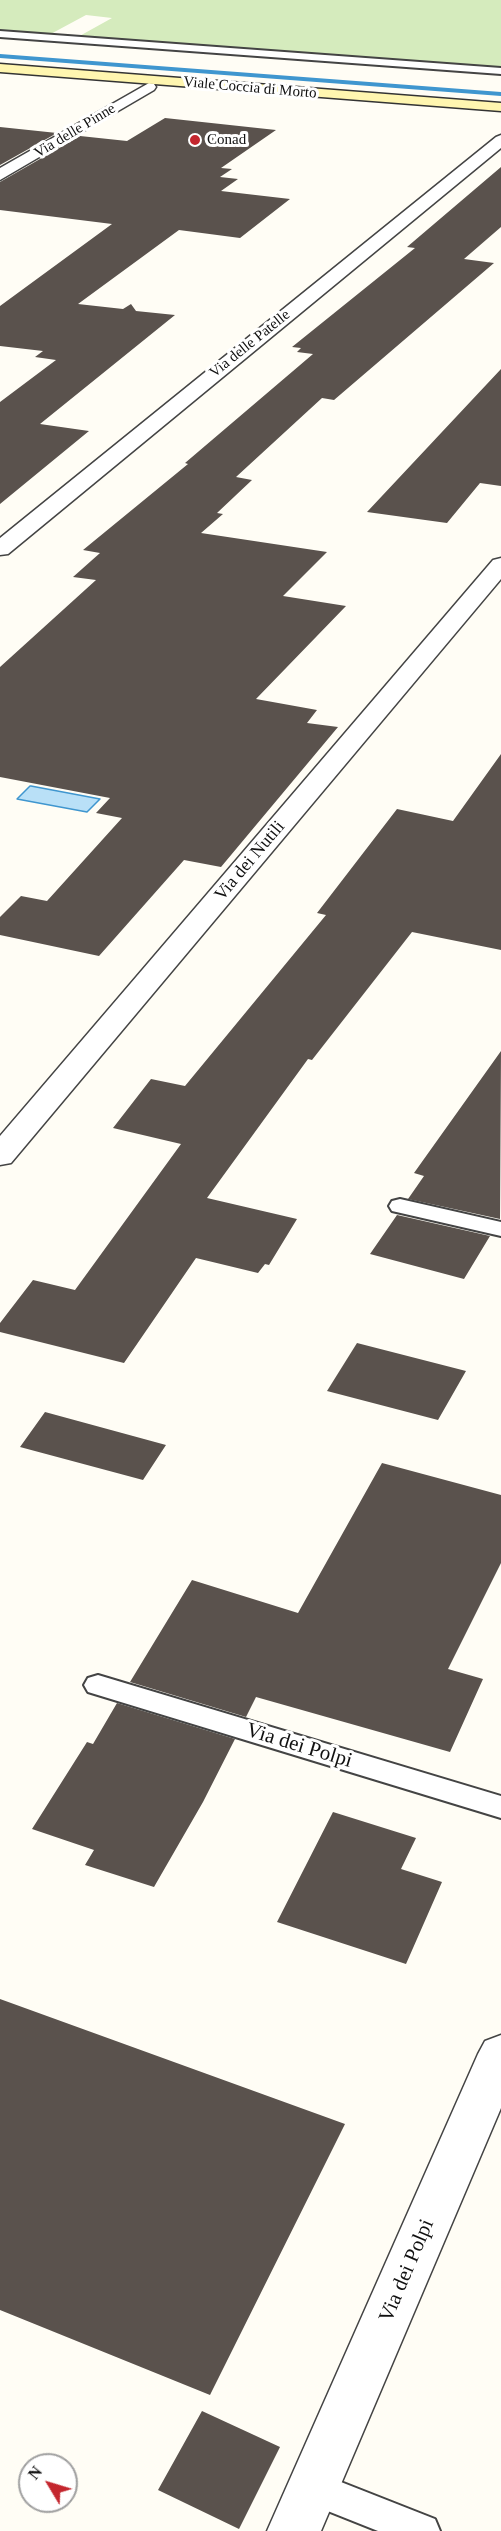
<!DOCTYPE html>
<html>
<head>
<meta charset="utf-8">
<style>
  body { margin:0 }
  #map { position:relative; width:501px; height:2531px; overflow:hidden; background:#fffdf5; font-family:"Times New Roman",serif }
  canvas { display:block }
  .north { position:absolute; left:18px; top:2453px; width:60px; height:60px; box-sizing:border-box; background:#fff; border:2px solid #a0a0a0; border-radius:50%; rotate:308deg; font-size:16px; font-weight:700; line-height:24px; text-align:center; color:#111 }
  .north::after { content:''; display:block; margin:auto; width:21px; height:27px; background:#c4262e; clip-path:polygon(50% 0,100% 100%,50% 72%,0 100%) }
</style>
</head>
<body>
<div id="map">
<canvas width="501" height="2531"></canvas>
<div class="north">N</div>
</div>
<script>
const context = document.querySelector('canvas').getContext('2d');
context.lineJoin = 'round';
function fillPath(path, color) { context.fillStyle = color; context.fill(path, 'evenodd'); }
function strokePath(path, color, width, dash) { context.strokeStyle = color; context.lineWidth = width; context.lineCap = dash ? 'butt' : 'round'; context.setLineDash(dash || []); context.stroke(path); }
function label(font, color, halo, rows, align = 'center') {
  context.font = font + ' "Times New Roman",serif'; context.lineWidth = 6; context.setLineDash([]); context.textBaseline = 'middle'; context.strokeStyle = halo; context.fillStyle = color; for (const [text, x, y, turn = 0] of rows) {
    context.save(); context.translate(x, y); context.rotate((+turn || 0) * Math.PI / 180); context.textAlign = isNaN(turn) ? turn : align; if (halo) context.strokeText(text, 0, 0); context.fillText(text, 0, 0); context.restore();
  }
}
const green = new Path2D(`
  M0 0H501V70L76 38 112 18 86 15 47 36 0 32Z`);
const water = new Path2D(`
  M30 786H31L100 799 87 812 17 799Z`);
const stream = new Path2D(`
  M0 54 501 92V96L0 58Z`);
const building = new Path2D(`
  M165 118 276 130 221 168 232 169 220 177 238 179 221 191 290 199 240 238 179 230 78 304 123 309 131 304 136 311 175 315 40 424 89 431 0 504V402L56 360 35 357 43 351 0 346V306L112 224 0 210V182L80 136 127 141Z
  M0 127 57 133 0 165Z
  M501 167V227L464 259 494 263 334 400 322 398 236 477 252 480 217 513 223 514 201 533 327 552 283 596 346 606 256 699 317 710 307 723 338 727 221 867 184 860 99 956 0 935V917L21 896 47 901 122 818 96 813 110 798 0 777V667L96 580 73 577 100 553 83 550 188 464 185 463 313 354 297 352 301 348 292 347 415 248 407 247Z
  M501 369V486L480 483 447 523 367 512Z
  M501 754V950L412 932 312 1060 308 1059 207 1198 297 1219 269 1265 265 1264 258 1273 196 1258 124 1363 0 1332V1323L33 1280 75 1290 181 1144 113 1128 151 1079 185 1086 326 915 317 913 397 809 453 821Z
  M501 1051 500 1219 408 1199 424 1176 414 1173Z
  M397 1215 490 1236 464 1279 370 1254Z
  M357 1343 466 1371 438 1420 327 1391Z
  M45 1412 166 1445 143 1480 20 1447Z
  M382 1463 501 1495V1563L448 1669 483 1679 450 1752 256 1697 246 1717 130 1682 192 1580 298 1613Z
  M117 1703 235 1739 203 1802 154 1887 85 1865 94 1850 32 1829 87 1742 93 1744Z
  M333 1812 416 1838 401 1869 442 1882 406 1964 277 1922Z
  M0 1999 345 2124 210 2395 0 2310Z
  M202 2411 280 2447 239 2529 158 2490Z`);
const lane = new Path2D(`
  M0 31 501 68V74L0 37Z
  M400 1199 501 1222V1236L392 1211 389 1206 392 1201Z
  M98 1675 501 1796V1818L88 1692 84 1685 88 1678Z
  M313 2471 435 2519 440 2531H378L300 2500 295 2488 300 2476Z`);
const street = new Path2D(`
  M149 83 154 84 156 87 154 90 0 180V168Z
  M501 135V148L8 554 0 555V538L496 137Z
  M501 558V579L11 1163 0 1165V1136L493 560Z
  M501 2035V2108L321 2531H267L478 2054 485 2041Z`);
const secondary = new Path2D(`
  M0 64 501 103V111L0 72Z`);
const markers = [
  [195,140,6,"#c4262e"]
];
const farStreetnames = [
  ["Viale Coccia di Morto",250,88,5],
  ["Via delle Pinne",75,131,-31],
  ["Via delle Patelle",250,344,-39]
];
const farPoinames = [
  ["Conad",207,140]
];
const streetNames = [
  ["Via dei Nutili",250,861,-50]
];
const nearStreetnames = [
  ["Via dei Polpi",299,1746,17],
  ["Via dei Polpi",407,2271,-67]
];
fillPath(green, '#d5ebbd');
fillPath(water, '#b9e0f7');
strokePath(water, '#3f96cf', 1.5);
fillPath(stream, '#3f96cf');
fillPath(building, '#5a524d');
strokePath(lane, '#444', 4);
strokePath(street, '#444', 3);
strokePath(secondary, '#333', 3);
fillPath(lane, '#fff');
fillPath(street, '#fff');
fillPath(secondary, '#fff6b0');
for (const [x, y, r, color] of markers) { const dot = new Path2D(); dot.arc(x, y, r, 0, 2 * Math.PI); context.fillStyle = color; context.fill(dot); strokePath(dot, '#fff', 2); }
label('15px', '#111', '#fff', farStreetnames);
label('15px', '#111', '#fff', farPoinames, 'left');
label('18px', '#111', '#fff', streetNames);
label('21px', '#111', '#fff', nearStreetnames);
</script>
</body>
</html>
